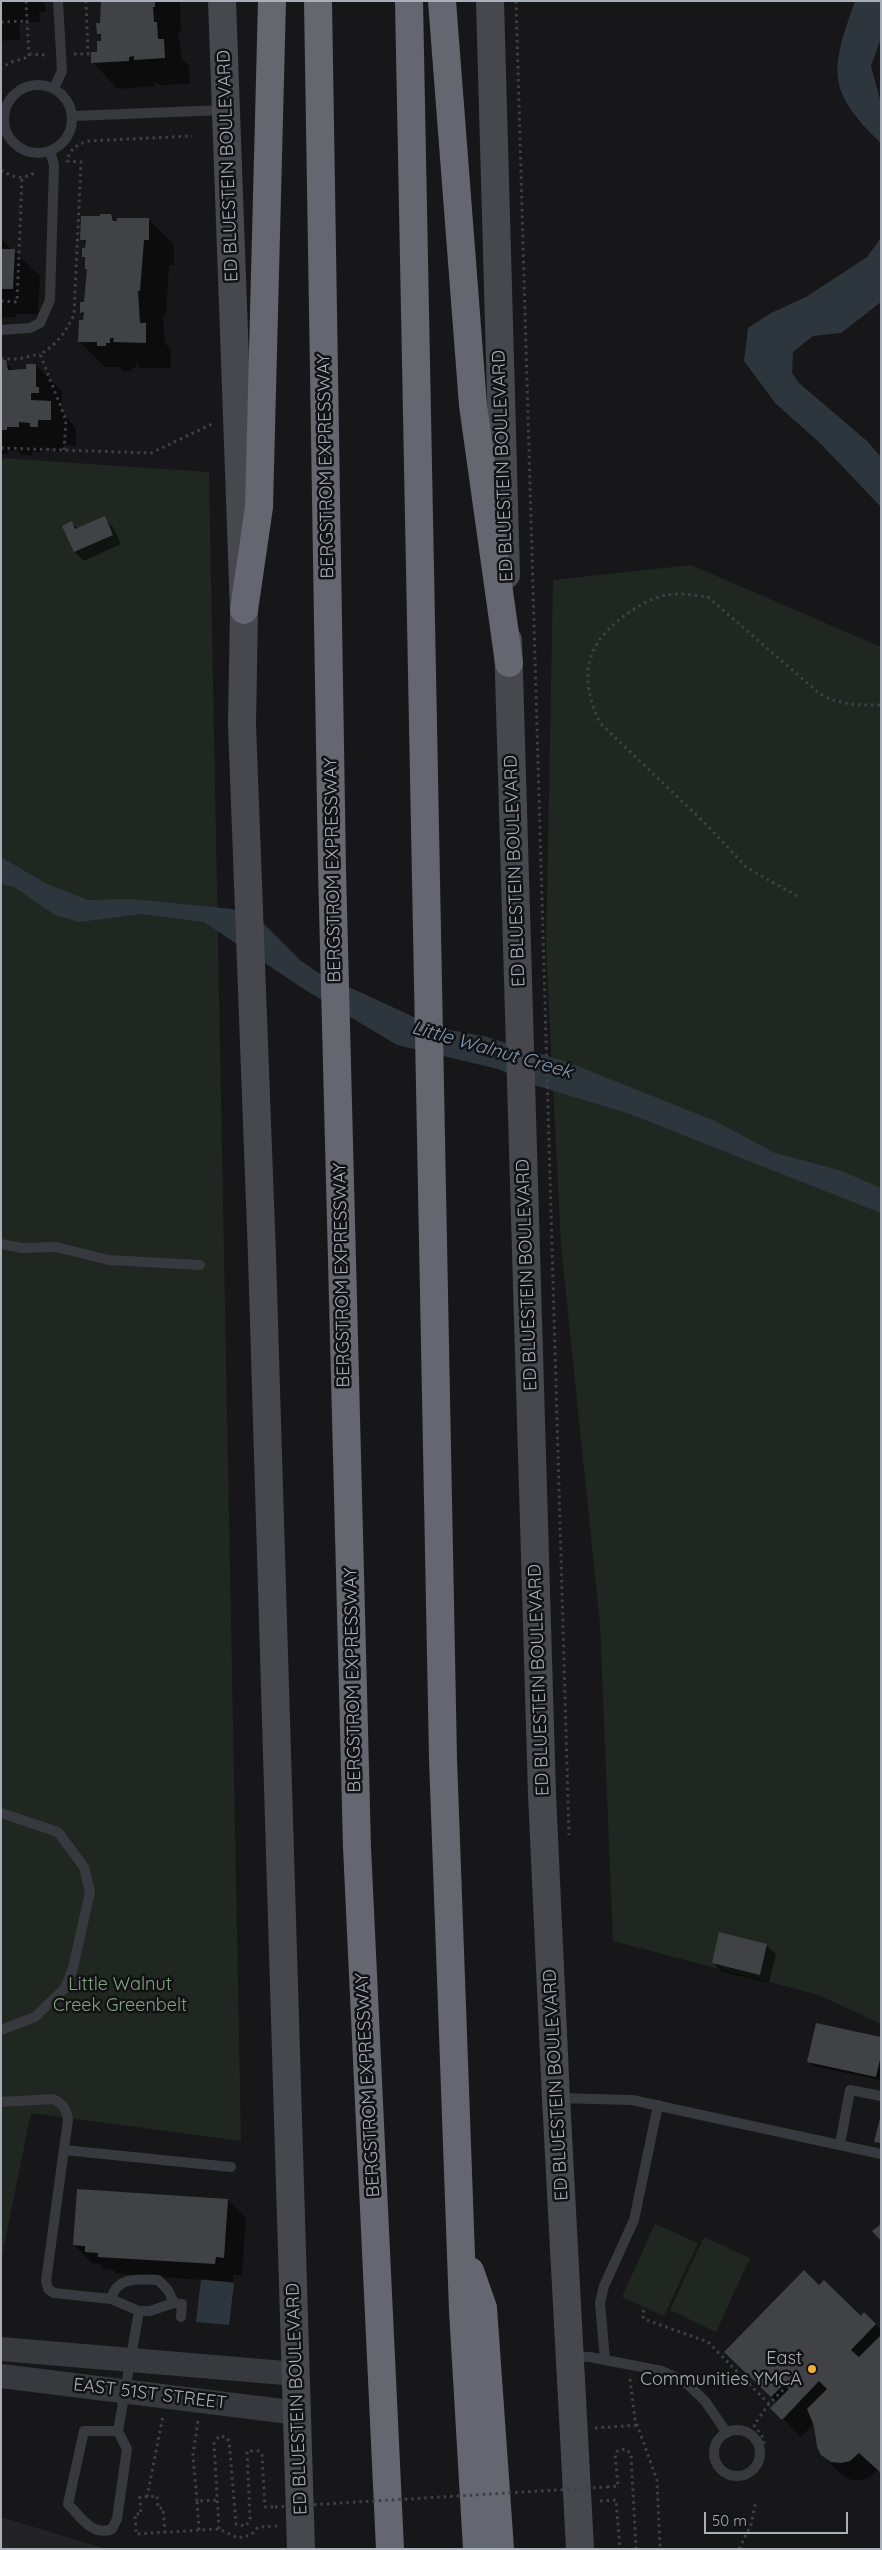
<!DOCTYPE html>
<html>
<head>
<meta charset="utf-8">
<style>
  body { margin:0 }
  #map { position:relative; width:882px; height:2550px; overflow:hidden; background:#171719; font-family:Quicksand,sans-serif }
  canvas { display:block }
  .frame { position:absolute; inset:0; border:2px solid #a9aeb9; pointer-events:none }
  .scale { position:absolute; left:704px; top:2512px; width:144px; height:22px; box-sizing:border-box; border:2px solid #a9aeb9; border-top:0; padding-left:6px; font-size:15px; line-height:18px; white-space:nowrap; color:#a9aeb9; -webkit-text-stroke:4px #121214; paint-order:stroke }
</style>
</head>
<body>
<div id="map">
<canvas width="882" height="2550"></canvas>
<div class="frame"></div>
<div class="scale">50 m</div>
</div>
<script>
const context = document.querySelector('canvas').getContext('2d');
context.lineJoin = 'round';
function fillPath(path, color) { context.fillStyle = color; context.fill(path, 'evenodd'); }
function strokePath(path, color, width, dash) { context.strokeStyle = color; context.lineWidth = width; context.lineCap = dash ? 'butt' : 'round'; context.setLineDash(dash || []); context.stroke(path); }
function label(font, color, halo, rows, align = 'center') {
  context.font = font + ' Quicksand,sans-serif'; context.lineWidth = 5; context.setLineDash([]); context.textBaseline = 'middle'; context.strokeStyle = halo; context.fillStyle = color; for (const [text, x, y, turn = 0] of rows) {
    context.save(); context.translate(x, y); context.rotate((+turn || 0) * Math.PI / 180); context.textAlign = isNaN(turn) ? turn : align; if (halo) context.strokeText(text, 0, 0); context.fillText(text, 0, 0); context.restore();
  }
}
const built = new Path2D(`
  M1 2517 106 2549H1Z`);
const green = new Path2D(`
  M1 458 209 472 241 2141 31 2113 1 2261Z
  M691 565 881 647V2024L819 1995 613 1941 600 1625 561 1245 546 950 553 580Z
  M655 2224 698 2243 664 2316 622 2297Z
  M704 2237 750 2258 716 2332 670 2310Z`);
const water = new Path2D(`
  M855 1H881V38L871 66 881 103V143C825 90 831 69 855 1Z
  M881 238V302L841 333 813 336 793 352 792 373 799 383 867 441 881 457V507L820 443 776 404 744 361 748 328 771 313 806 297 867 257Z
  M1 857 47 884 88 900 133 899 232 909 264 924 300 960 317 972 435 1027 487 1037 567 1062 715 1121 775 1153 839 1170 881 1188V1213L627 1113 534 1085 498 1069 397 1045 302 988 204 922 142 914 79 922 55 915 14 887 1 884Z
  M201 2279 234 2283 229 2325 196 2322Z`);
const shadow = new Path2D(`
  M1 1H42L45 5 46 12H39L40 22 19 23 20 39 1 41Z
  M102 1H180L181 32H178L182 59 189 66 190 84 161 85 154 82 155 86 118 89 93 63 103 42V37L98 33 101 24Z
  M110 215 118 223 149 220 174 245V265H169L166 316H163L165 343 171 350V368H140L136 363 135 368H132V371H124L120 367H105L79 341 85 321V316L81 312 85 303 88 270 86 260 83 256 87 244 82 239 102 217Z
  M1 239 40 276 38 314H16V317H1Z
  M1 362H5L15 371 27 370 36 365 62 391 61 411 76 428V446L64 445V452H57L53 448 44 447V452H32V455H22L18 451H8V454H1Z
  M104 518 113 527 121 544 84 561 75 552 64 526 72 523 78 529Z
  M766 1945 776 1954 769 1983 722 1972 713 1963Z
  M881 2038 880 2080 813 2066 809 2062Z
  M228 2200 246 2218 242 2275H233V2282L117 2274 113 2270 104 2269 99 2264 92 2263 74 2245Z
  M819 2287 861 2318 864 2314 881 2330V2472L878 2470 868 2478 855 2481 844 2477 825 2458 814 2423 801 2437 772 2408 778 2402 744 2370Z`);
const building = new Path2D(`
  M101 1H155V7H153L154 22H157L158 39H164L165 58 134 60V56L129 57V61L91 63V52H97V41H101V34H97L96 23H100Z
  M100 214H111L113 221H117V218H149V240H144L140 291H138L140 323H146V343L113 342 114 338H110V343H106V346H97V342H78L79 320H83L84 312 80 313V302H84L87 269H85V257H82V248H85L86 240H80L81 216H100Z
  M2 249H15L13 289H1Z
  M1 360H6L8 370 26 369V364H36V387H39V393H31V400L51 401V420H38V427H30V423L19 422V427H7V430H1Z
  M105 516 113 535 74 552 62 526 72 521 75 529Z
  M719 1932 767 1944 760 1975 712 1963Z
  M816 2023 881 2037V2055L876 2077 807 2062Z
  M881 2114V2143L874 2142Z
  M77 2189 228 2199 224 2258 216 2257 215 2264 98 2257V2253L85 2252V2246L73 2245Z
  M881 2224V2241L872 2231Z
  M804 2270 819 2285 824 2280 861 2316 864 2312 876 2324 851 2350 859 2357 881 2335V2473L859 2453 850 2461 841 2463 831 2462 821 2455 817 2447 814 2426 807 2409 827 2389 819 2381 782 2420 770 2408 789 2389 784 2384 771 2397 724 2352Z`);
const path = new Path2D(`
  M26 1 27 21
  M516 1 569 1835
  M1 22 27 21 29 57 11 62 1 68
  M29 54 46 55
  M74 54H88L86 1
  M1 170C15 179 24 180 37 171
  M1 301 17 302 22 178
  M1 359H18L40 354
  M1 448 151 453 212 424
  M64 450 66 420 40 354C57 345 66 331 74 315L81 162 67 161C70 149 76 145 88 141L192 136
  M797 896 746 867 708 826 600 723C579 679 584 645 624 616 635 608 648 600 662 596 677 592 693 595 708 597L820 694C840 705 858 705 881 705
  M880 2058H881
  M644 2310 642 2315 644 2319 708 2342 769 2404
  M630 2379 635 2419 657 2480 660 2549
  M595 2428 637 2425
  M763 2450 764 2439 754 2425 769 2404 787 2386
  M607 2487 618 2486 615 2455 618 2450 626 2449 631 2454 636 2549
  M147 2497 163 2416
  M197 2501 193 2455 198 2420
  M600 2501 616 2500 620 2549
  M219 2529 214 2444 219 2436 226 2437 229 2441 236 2524 246 2526 250 2519 247 2451H259L262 2455 265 2507H275
  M199 2530 197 2501 217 2500
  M165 2533 163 2508H158L157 2496 140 2497 141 2514H135L136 2534 219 2529 238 2538 251 2535 258 2527 277 2526
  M739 2549 751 2525 756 2500`);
const service = new Path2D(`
  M4 119a34 34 0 1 1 68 0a34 34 0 1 1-68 0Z
  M54 88 62 71 58 1
  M73 116 224 110
  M1 330 30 328 40 323 50 300 54 165 50 151
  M1 1244 22 1248 56 1247 109 1260 200 1265
  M1 1813 58 1832 84 1867 90 1892 73 1968 65 1988 35 2017 1 2030
  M557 2098 632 2100 881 2154
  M1 2102 53 2099C64 2104 66 2109 68 2120L46 2281 48 2289 54 2293 111 2299 139 2311H150L174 2303 182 2304 181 2317
  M840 2144 850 2090 881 2096
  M64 2150 231 2167
  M111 2299C117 2276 139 2279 158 2280L168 2290 174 2303
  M572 2356 590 2357 662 2371 684 2381 705 2401 727 2433
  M605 2360 600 2303 604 2286 634 2220 658 2105
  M714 2453a23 23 0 1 1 46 0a23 23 0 1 1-46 0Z
  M118 2431H84L68 2504C81 2517 92 2537 112 2529L117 2519 127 2449 118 2431 139 2311`);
const tertiary = new Path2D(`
  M1 2349 296 2374
  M1 2376 298 2413`);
const secondary = new Path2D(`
  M222 1 244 610 242 724 262 1256 301 2549
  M490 1 506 575
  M508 640 542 1794 556 2098 580 2549`);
const motorway = new Path2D(`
  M318 1 332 869 357 1847 390 2549
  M409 1 443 1758 463 2310 477 2549
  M442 1 473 405 509 663
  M244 610 259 507 272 1
  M470 2271 483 2308 500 2549`);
const pathBridge = new Path2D(`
  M275 2507 607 2487`);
const markers = [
  [812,2369,5,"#f2ae36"]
];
const streetNames = [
  ["ED BLUESTEIN BOULEVARD",228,166,-92],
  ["BERGSTROM EXPRESSWAY",326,466,-91],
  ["ED BLUESTEIN BOULEVARD",503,466,-92],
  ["BERGSTROM EXPRESSWAY",333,870,-91],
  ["ED BLUESTEIN BOULEVARD",515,871,-92],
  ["BERGSTROM EXPRESSWAY",342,1275,-91],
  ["ED BLUESTEIN BOULEVARD",527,1275,-92],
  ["BERGSTROM EXPRESSWAY",353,1680,-91],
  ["ED BLUESTEIN BOULEVARD",539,1680,-92],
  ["BERGSTROM EXPRESSWAY",368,2085,-93],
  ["ED BLUESTEIN BOULEVARD",556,2085,-93],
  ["EAST 51ST STREET",150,2394,7],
  ["ED BLUESTEIN BOULEVARD",297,2399,-92]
];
const parkNames = [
  ["Little Walnut",120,1985],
  ["Creek Greenbelt",120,2006]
];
const poiNames = [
  ["East",802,2359],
  ["Communities YMCA",802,2380]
];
const waterNames = [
  ["Little Walnut Creek",492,1050,16]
];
fillPath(built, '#232326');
fillPath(green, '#1f2720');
fillPath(water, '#2d363d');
fillPath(shadow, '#0007');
fillPath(building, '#414246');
strokePath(path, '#3e4045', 3, [2.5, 4]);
strokePath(service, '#38393e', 10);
strokePath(tertiary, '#38393e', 24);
strokePath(secondary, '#46484e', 28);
strokePath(motorway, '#64676f', 28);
strokePath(pathBridge, '#3e4045', 3, [2.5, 4]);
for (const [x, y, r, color] of markers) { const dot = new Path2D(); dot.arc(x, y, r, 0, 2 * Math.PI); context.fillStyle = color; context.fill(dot); strokePath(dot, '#121214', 2); }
label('18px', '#a9aeb9', '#121214', streetNames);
label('18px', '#80a481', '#121214', parkNames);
label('18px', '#a9aeb9', '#121214', poiNames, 'right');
label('italic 19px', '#809db4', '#121214', waterNames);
</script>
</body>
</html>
